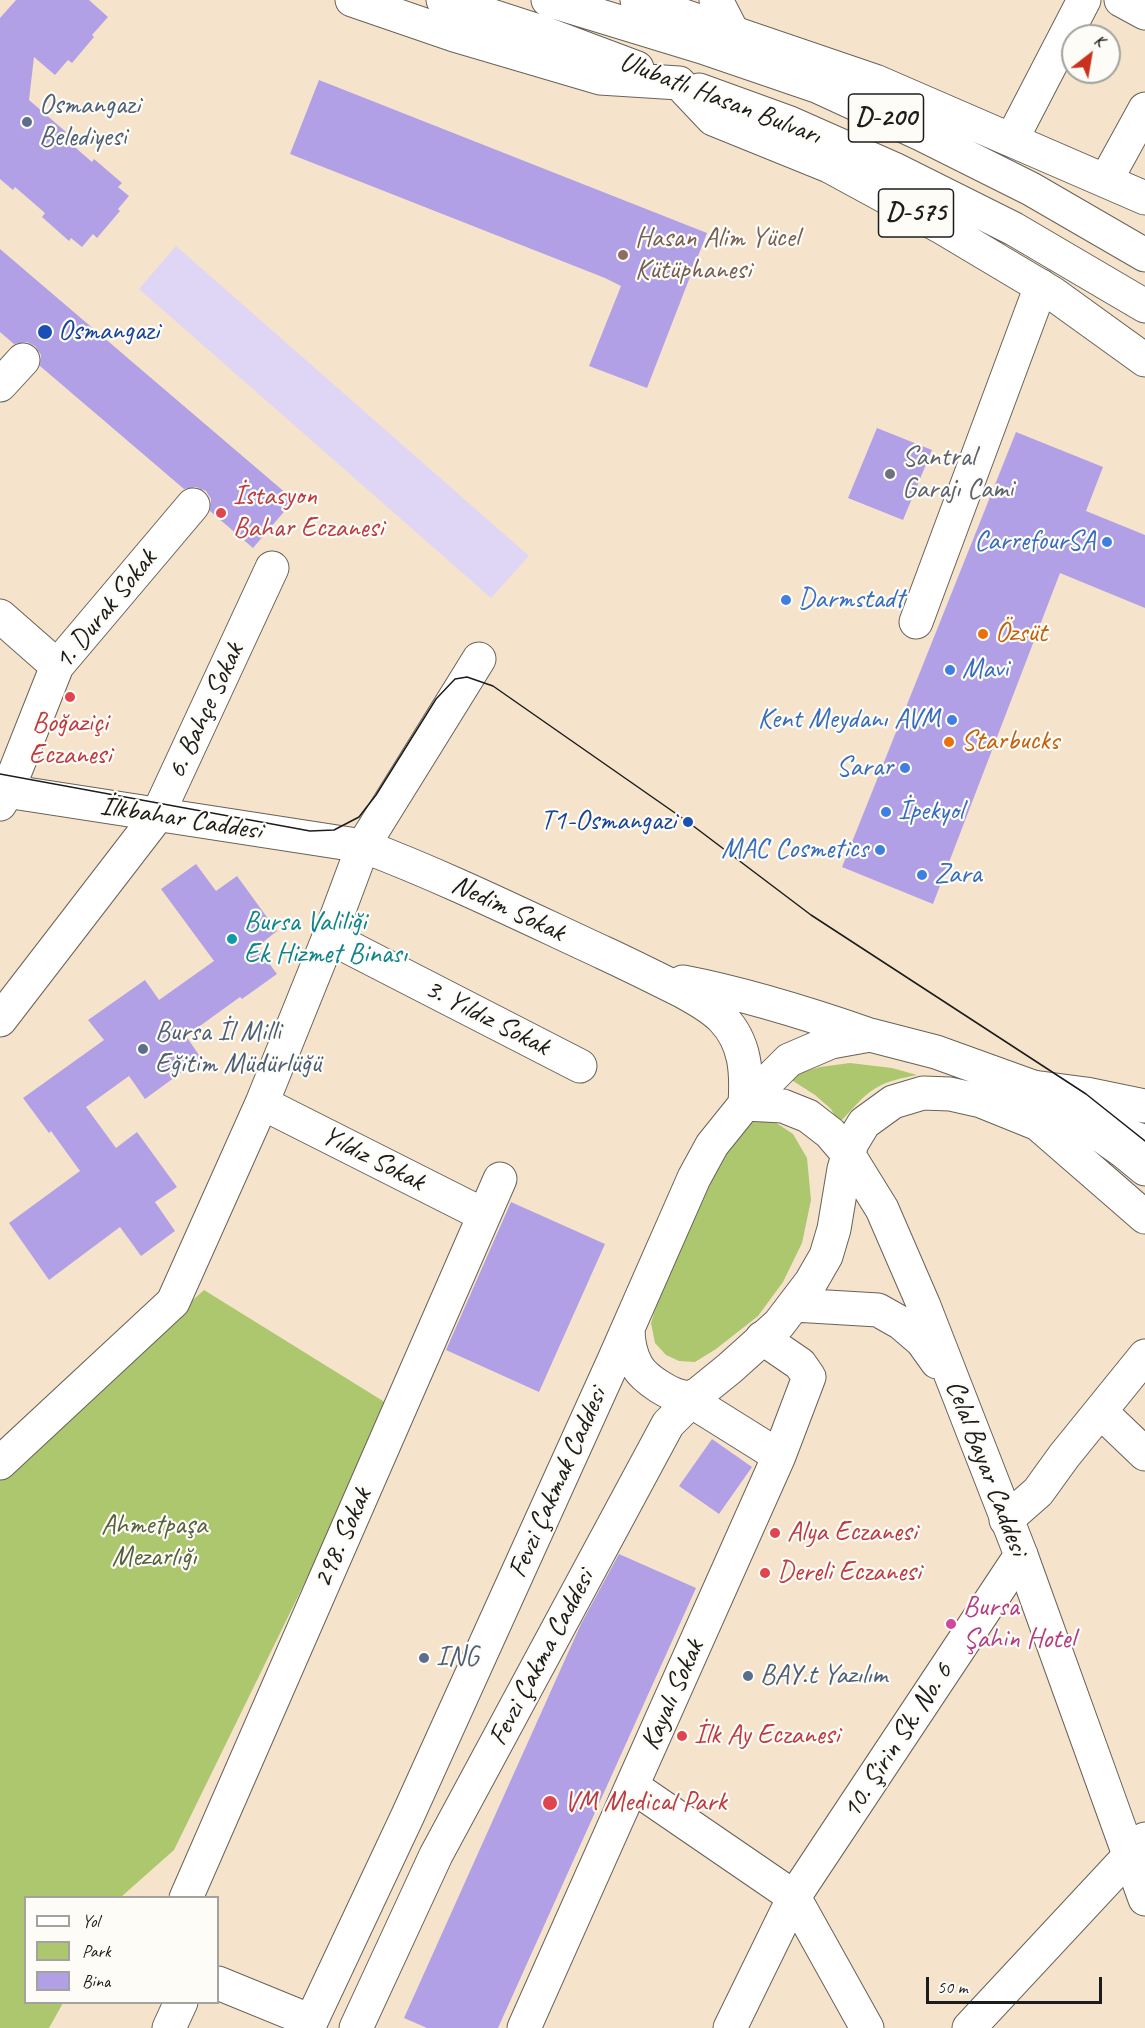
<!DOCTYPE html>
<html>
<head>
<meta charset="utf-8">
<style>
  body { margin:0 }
  #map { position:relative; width:1145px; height:2028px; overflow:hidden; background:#f5e4cb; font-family:Caveat,sans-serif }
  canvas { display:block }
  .legend { position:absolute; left:24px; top:1896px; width:195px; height:108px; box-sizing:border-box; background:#fdfcf7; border:2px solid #a3a29f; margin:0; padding:8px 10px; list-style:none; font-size:18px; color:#1c1c1c }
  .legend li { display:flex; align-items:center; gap:12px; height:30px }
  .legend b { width:30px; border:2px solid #a3a29f }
  .north { position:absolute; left:1061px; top:24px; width:60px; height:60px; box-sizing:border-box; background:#fdfcf7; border:2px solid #a3a29f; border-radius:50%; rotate:31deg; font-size:16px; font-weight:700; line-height:24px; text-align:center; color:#1c1c1c }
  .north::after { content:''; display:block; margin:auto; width:21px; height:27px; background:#c8321e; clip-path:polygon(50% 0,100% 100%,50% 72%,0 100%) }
  .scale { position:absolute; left:926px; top:1977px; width:176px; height:27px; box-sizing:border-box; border:3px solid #1c1c1c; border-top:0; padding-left:8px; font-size:18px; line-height:21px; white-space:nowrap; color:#1c1c1c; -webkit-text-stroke:4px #fdfcf7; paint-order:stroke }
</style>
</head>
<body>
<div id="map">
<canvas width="1145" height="2028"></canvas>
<ul class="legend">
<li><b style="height:8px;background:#fff"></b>Yol</li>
<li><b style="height:16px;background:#acc76d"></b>Park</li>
<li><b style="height:16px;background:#b2a0e6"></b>Bina</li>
</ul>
<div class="north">K</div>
<div class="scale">50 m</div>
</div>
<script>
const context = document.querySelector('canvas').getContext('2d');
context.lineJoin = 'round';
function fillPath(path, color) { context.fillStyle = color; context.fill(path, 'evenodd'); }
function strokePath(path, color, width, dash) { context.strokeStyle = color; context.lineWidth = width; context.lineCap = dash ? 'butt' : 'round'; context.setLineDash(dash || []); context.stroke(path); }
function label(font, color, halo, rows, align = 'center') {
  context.font = font + ' Caveat,sans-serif'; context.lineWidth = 4.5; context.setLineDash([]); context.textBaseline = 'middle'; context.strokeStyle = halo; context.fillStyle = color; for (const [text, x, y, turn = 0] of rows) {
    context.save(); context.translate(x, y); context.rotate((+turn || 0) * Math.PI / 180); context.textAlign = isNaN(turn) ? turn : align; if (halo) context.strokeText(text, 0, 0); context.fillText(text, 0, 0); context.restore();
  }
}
const built = new Path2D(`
  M176 246 529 556 491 598 139 289Z`);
const green = new Path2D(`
  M850 1063 892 1068 917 1075C903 1078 889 1080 876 1088 862 1096 852 1110 841 1121L836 1118 831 1109 815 1095 790 1079 792 1075 820 1067Z
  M757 1118 775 1122 793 1134 807 1158 811 1200 802 1243 783 1282 758 1316 716 1349 695 1362 679 1361 666 1355 655 1343 651 1323 659 1297 707 1179 739 1125Z
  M204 1290 391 1406 174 1850 121 1897 26 1898V2002L63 2003 49 2028H0V1475Z`);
const building = new Path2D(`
  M16 0H89L108 17 92 35 94 37 72 63 68 60 55 75 34 57 29 100 66 132 62 136 92 162 94 159 122 183 118 187 129 196 118 209 120 211 97 238 93 234 82 247 71 238 69 241 42 217 45 213 15 187 13 190 0 179V18Z
  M319 80 707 233 647 388 589 366 621 286 605 278 290 154Z
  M0 249 294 500 253 548 210 511 211 499 206 491 196 487 184 489 40 366 41 355 35 346 27 342 14 344 0 332Z
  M877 428 932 450 903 520 848 498Z
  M1016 432 1103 467 1086 511 1145 535V608L1060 573 933 904 842 867Z
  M196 864 216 891 237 876 277 931 257 947 277 974 242 999 240 997 186 1036 201 1058 145 1099 129 1076 86 1107 116 1148 137 1132 177 1187 155 1202 175 1231 141 1256 120 1227 49 1280 9 1223 80 1171 51 1131 49 1133 23 1098 104 1040 88 1020 145 980 159 1000 214 961 161 889Z
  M511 1202 605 1244 539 1392 446 1350Z
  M712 1439 752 1467 719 1514 679 1486Z
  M619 1554 696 1588 498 2028H427L404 2018 581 1624Z`);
const minor = new Path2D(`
  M716 0 732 31
  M1121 0 1145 13
  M1012 139 1084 0
  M1106 180 1145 109
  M0 385 23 360
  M0 616 57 666
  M916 622 1041 286
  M0 804 7 792 57 666 193 505
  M329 937 580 1066
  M0 1020 157 816 272 568
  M1033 1087 1086 1094 1145 1106
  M262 1103 484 1215
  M1091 1121 1145 1142
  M762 1338 800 1364 809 1377 779 1456
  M1101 1412 1145 1454
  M0 1463 173 1302 262 1103 329 937 363 846 479 659
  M1006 1520 1038 1492 1064 1456 1145 1356
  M632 1786 794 1897 867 2028
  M186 1898 500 1179
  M218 1983 311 2021
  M169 2028 181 2002
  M524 2028 779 1456 691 1401
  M730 2028 794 1897 1021 1555
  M969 2028 1145 1839`);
const major = new Path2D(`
  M0 790 363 846C445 877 524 916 604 953 630 965 656 978 682 991 696 999 712 1007 723 1019 746 1043 747 1073 745 1104
  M683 982C746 994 806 1013 867 1034
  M745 1104 783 1106 808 1116 830 1133 848 1154 882 1209 924 1306 1021 1555 1145 1899
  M794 1305 878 1310 901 1323 922 1341 937 1362
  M628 1328C628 1341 630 1354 637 1366 644 1378 673 1399 689 1397 692 1397 695 1395 698 1394
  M308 2028 408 1815 614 1360 694 1178 712 1145 745 1104 789 1060 831 1042 870 1035 936 1052 1033 1087 1123 1151 1145 1169
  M356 2028 436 1855 668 1424 698 1394 730 1368 779 1324 811 1282 826 1256 834 1229 844 1169 852 1143 864 1123 893 1102 923 1093 950 1094 981 1101 1038 1124 1145 1217`);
const highway = new Path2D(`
  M352 0 454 35 600 78 679 83 713 119 829 166 943 228 1052 293 1145 360
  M443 0 541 32 637 68
  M548 0 702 47 819 87 921 134 1031 189 1145 255
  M637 0 875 81 1145 198
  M699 90 790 123 894 169 1014 229 1145 306`);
const tram = new Path2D(`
  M0 774 310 831 334 830 359 817 376 795 436 699 455 679 467 677 493 686 688 822 811 915 1086 1094 1145 1141`);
const markers = [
  [27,122,6,"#5c6f8a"],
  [623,255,6,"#8d6e63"],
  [45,332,8,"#1a4fb4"],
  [890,474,6,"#6b7280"],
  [221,513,6,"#e0444e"],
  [1107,542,6,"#3f7fe0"],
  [786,600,6,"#3f7fe0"],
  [983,634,6,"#e8710a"],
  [950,670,6,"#3f7fe0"],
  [70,697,6,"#e0444e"],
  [952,720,6,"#3f7fe0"],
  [949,742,6,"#e8710a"],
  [905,768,6,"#3f7fe0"],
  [886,812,6,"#3f7fe0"],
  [688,822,6,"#1a4fb4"],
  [880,850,6,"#3f7fe0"],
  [922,875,6,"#3f7fe0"],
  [232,939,6,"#0f9aa8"],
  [143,1049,6,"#5c6f8a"],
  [775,1533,6,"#e0444e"],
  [765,1573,6,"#e0444e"],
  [951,1624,6,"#d1479c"],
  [424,1658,6,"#5c6f8a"],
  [748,1676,6,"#5c6f8a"],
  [682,1736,6,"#e0444e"],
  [550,1803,8,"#e0444e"]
];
const shields = [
  [886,118,75],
  [916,213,75]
];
const shieldNames = [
  ["D-200",886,118],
  ["D-575",916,213]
];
const streetNames = [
  ["Ulubatlı Hasan Bulvarı",720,99,21],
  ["1. Durak Sokak",106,610,-51],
  ["6. Bahçe Sokak",206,711,-65],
  ["İlkbahar Caddesi",181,819,9],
  ["Nedim Sokak",508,909,25],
  ["3. Yıldız Sokak",487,1018,27],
  ["Yıldız Sokak",373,1159,27],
  ["Celal Bayar Caddesi",986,1468,69],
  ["Fevzi Çakmak Caddesi",558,1483,-66],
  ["298. Sokak",343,1538,-66],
  ["Fevzi Çakma Caddesi",542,1658,-62],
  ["Kayalı Sokak",673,1695,-66],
  ["10. Şirin Sk. No. 6",898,1741,-57]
];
const serviceNames = [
  ["Osmangazi",39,106],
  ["Belediyesi",39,138],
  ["Bursa İl Milli",155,1033],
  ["Eğitim Müdürlüğü",155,1065],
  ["ING",436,1658],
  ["BAY.t Yazılım",760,1676]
];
const educationNames = [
  ["Hasan Alim Yücel",635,239],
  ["Kütüphanesi",635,271]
];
const transitNames = [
  ["Osmangazi",58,332],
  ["T1-Osmangazi",676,822,"right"]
];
const worshipNames = [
  ["Santral",902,458],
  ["Garajı Cami",902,490]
];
const healthNames = [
  ["İstasyon",233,497],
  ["Bahar Eczanesi",233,529],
  ["Boğaziçi",70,724,"center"],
  ["Eczanesi",70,756,"center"],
  ["Alya Eczanesi",787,1533],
  ["Dereli Eczanesi",777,1573],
  ["İlk Ay Eczanesi",694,1736],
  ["VM Medical Park",564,1803]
];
const shopNames = [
  ["CarrefourSA",1095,542],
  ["Darmstadt",798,600,"left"],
  ["Mavi",962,670,"left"],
  ["Kent Meydanı AVM",940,720],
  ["Sarar",893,768],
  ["İpekyol",898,812,"left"],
  ["MAC Cosmetics",868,850],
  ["Zara",934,875,"left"]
];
const foodNames = [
  ["Özsüt",995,634],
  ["Starbucks",961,742]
];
const cultureNames = [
  ["Bursa Valiliği",244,923],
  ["Ek Hizmet Binası",244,955]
];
const parkNames = [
  ["Ahmetpaşa",154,1526],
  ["Mezarlığı",154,1558]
];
const hotelNames = [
  ["Bursa",963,1608],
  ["Şahin Hotel",963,1640]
];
fillPath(built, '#dfd5f5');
fillPath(green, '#acc76d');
fillPath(building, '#b2a0e6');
strokePath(minor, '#686259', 35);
strokePath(major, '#686259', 35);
strokePath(highway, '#686259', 35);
strokePath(minor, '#fff', 33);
strokePath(major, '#fff', 33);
strokePath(highway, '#fff', 33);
strokePath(tram, '#1c1c1c', 1.5);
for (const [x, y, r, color] of markers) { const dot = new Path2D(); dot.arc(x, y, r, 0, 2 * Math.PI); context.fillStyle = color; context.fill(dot); strokePath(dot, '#fdfcf7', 2); }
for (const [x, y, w] of shields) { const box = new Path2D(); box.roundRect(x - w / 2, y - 24, w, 48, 4.5); context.fillStyle = '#fdfcf7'; context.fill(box); strokePath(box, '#1c1c1c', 1.5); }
label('bold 27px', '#1c1c1c', null, shieldNames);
label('28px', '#1c1c1c', '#fdfcf7', streetNames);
label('28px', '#4e5e75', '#fdfcf7', serviceNames, 'left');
label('28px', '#785e54', '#fdfcf7', educationNames, 'left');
label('28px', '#164399', '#fdfcf7', transitNames, 'left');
label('28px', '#5b616d', '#fdfcf7', worshipNames, 'left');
label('28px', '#be3a42', '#fdfcf7', healthNames, 'left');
label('28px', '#366cbe', '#fdfcf7', shopNames, 'right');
label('28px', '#c56008', '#fdfcf7', foodNames, 'left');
label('28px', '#0d838f', '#fdfcf7', cultureNames, 'left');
label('28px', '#56603c', '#fdfcf7', parkNames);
label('28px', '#b23c85', '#fdfcf7', hotelNames, 'left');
</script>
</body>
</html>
